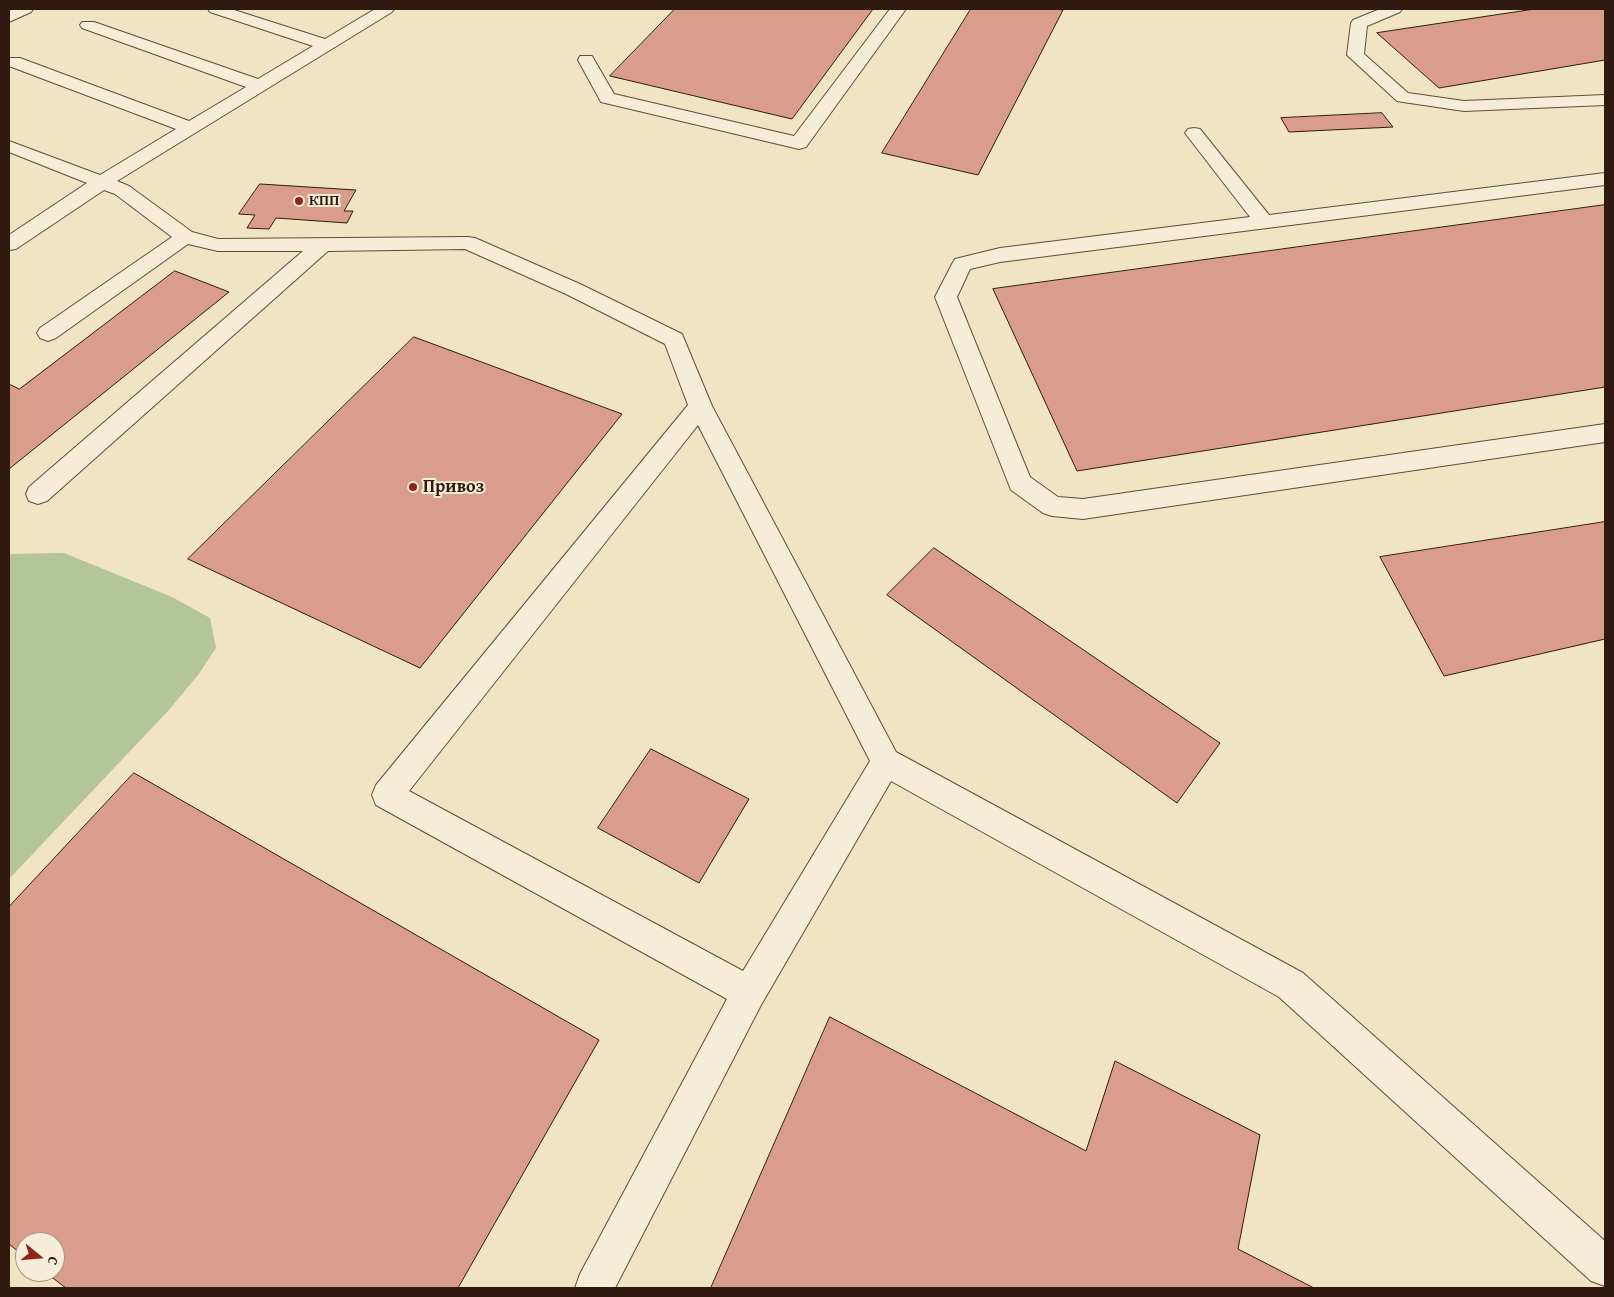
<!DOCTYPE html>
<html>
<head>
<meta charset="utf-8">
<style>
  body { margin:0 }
  #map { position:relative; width:1614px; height:1297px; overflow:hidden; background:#f0e4c3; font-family:"Gentium Book Plus",serif }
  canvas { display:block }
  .frame { position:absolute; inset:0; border:10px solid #30190f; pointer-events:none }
  .north { position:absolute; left:15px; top:1232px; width:50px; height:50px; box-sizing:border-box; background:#f5edd8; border:1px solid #a69888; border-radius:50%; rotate:107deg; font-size:14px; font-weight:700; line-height:20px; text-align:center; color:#30190f }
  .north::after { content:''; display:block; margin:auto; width:18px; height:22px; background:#8f2418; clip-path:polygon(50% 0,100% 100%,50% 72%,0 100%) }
</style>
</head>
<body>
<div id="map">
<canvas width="1614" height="1297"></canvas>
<div class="frame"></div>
<div class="north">С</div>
</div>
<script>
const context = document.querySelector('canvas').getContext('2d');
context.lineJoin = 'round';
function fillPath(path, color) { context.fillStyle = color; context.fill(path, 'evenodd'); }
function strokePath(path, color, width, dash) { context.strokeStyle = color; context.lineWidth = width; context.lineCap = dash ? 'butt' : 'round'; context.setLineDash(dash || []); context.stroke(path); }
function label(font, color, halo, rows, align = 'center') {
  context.font = font + ' "Gentium Book Plus",serif'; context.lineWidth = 4; context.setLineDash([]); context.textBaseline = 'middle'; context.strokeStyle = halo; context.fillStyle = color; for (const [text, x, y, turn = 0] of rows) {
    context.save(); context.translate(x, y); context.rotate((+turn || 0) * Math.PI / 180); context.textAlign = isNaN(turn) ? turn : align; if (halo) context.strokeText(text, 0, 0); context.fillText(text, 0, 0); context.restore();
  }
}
const green = new Path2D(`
  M64 553 172 597 210 618 216 648 198 675 168 711 9 879V554Z`);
const building = new Path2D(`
  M675 9H873L792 119 610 76Z
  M971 9H1054L1063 10 978 175 882 153Z
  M1535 9H1605V60L1439 88 1377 33Z
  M1382 113 1393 127 1289 132 1281 118Z
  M260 184 356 190 344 211H353L347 223 276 218 269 229 247 228 255 215 239 214Z
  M1605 205V387L1077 471 993 289Z
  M175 271 229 292 9 469V384L19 389Z
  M414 337 622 414 420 668 188 559Z
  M1605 522V639L1444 676 1380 557Z
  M934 548 1220 743 1177 803 887 595Z
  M651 749 749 799 699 883 598 828Z
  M134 773 599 1040 458 1288H66L45 1272H55V1242H25V1257L9 1244V907Z
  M830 1017 1086 1151 1115 1061 1260 1135 1238 1249 1314 1288H711Z`);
const minor = new Path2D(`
  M13 9H33L31 12 9 22V11Z
  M208 9H231L325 39 375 9H394L392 12 117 181 129 186 192 232 218 239 468 237 475 238 580 284 682 334 712 406 896 752 1303 973 1605 1241V1286L1591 1281 1279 997 891 781 761 1005 615 1288H575L580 1274 727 999 376 805 372 795 376 785 688 405 665 344 566 294 465 249 328 251 47 501 38 504 29 501 26 494 29 487 303 251H218L188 244 56 338 48 341 40 338 37 333 40 328 172 237 115 194 104 190 16 249 9 250V235L87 183 9 152V141L100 175 176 129 9 66V58H20L189 121 246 87 82 28 80 25 82 22H94L258 79 313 46 210 12ZM698 425 870 761 743 971 409 791Z
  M890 9H906L806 147 799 149 601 102 578 60 580 56H592L614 94 794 136Z
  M1380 9H1402L1400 12 1367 26 1364 54 1408 93 1464 101 1605 95V105L1464 111 1403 102 1397 101 1347 55 1351 23 1353 20Z
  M1194 128 1200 129 1269 215 1605 173V185L1000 262 970 269 957 297 1030 477 1058 497 1083 499 1605 424V442L1083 519 1052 516 1043 513 1011 490 935 297 952 264 955 259 1000 248 1250 217 1185 133 1188 129Z`);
const markers = [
  [299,201,5,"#8f2418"],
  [413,487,5,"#8f2418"]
];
const farPoinames = [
  ["КПП",309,201]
];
const poiNames = [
  ["Привоз",423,487]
];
fillPath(green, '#b4c598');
fillPath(building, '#da9d8b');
strokePath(building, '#30190f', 1);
strokePath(minor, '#604c3c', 2);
fillPath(minor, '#f5edd8');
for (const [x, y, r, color] of markers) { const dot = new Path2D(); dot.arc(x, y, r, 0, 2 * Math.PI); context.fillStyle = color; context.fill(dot); strokePath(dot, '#f5edd8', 2); }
label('bold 15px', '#30190f', '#f5edd8', farPoinames, 'left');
label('bold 18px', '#30190f', '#f5edd8', poiNames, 'left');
</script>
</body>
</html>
